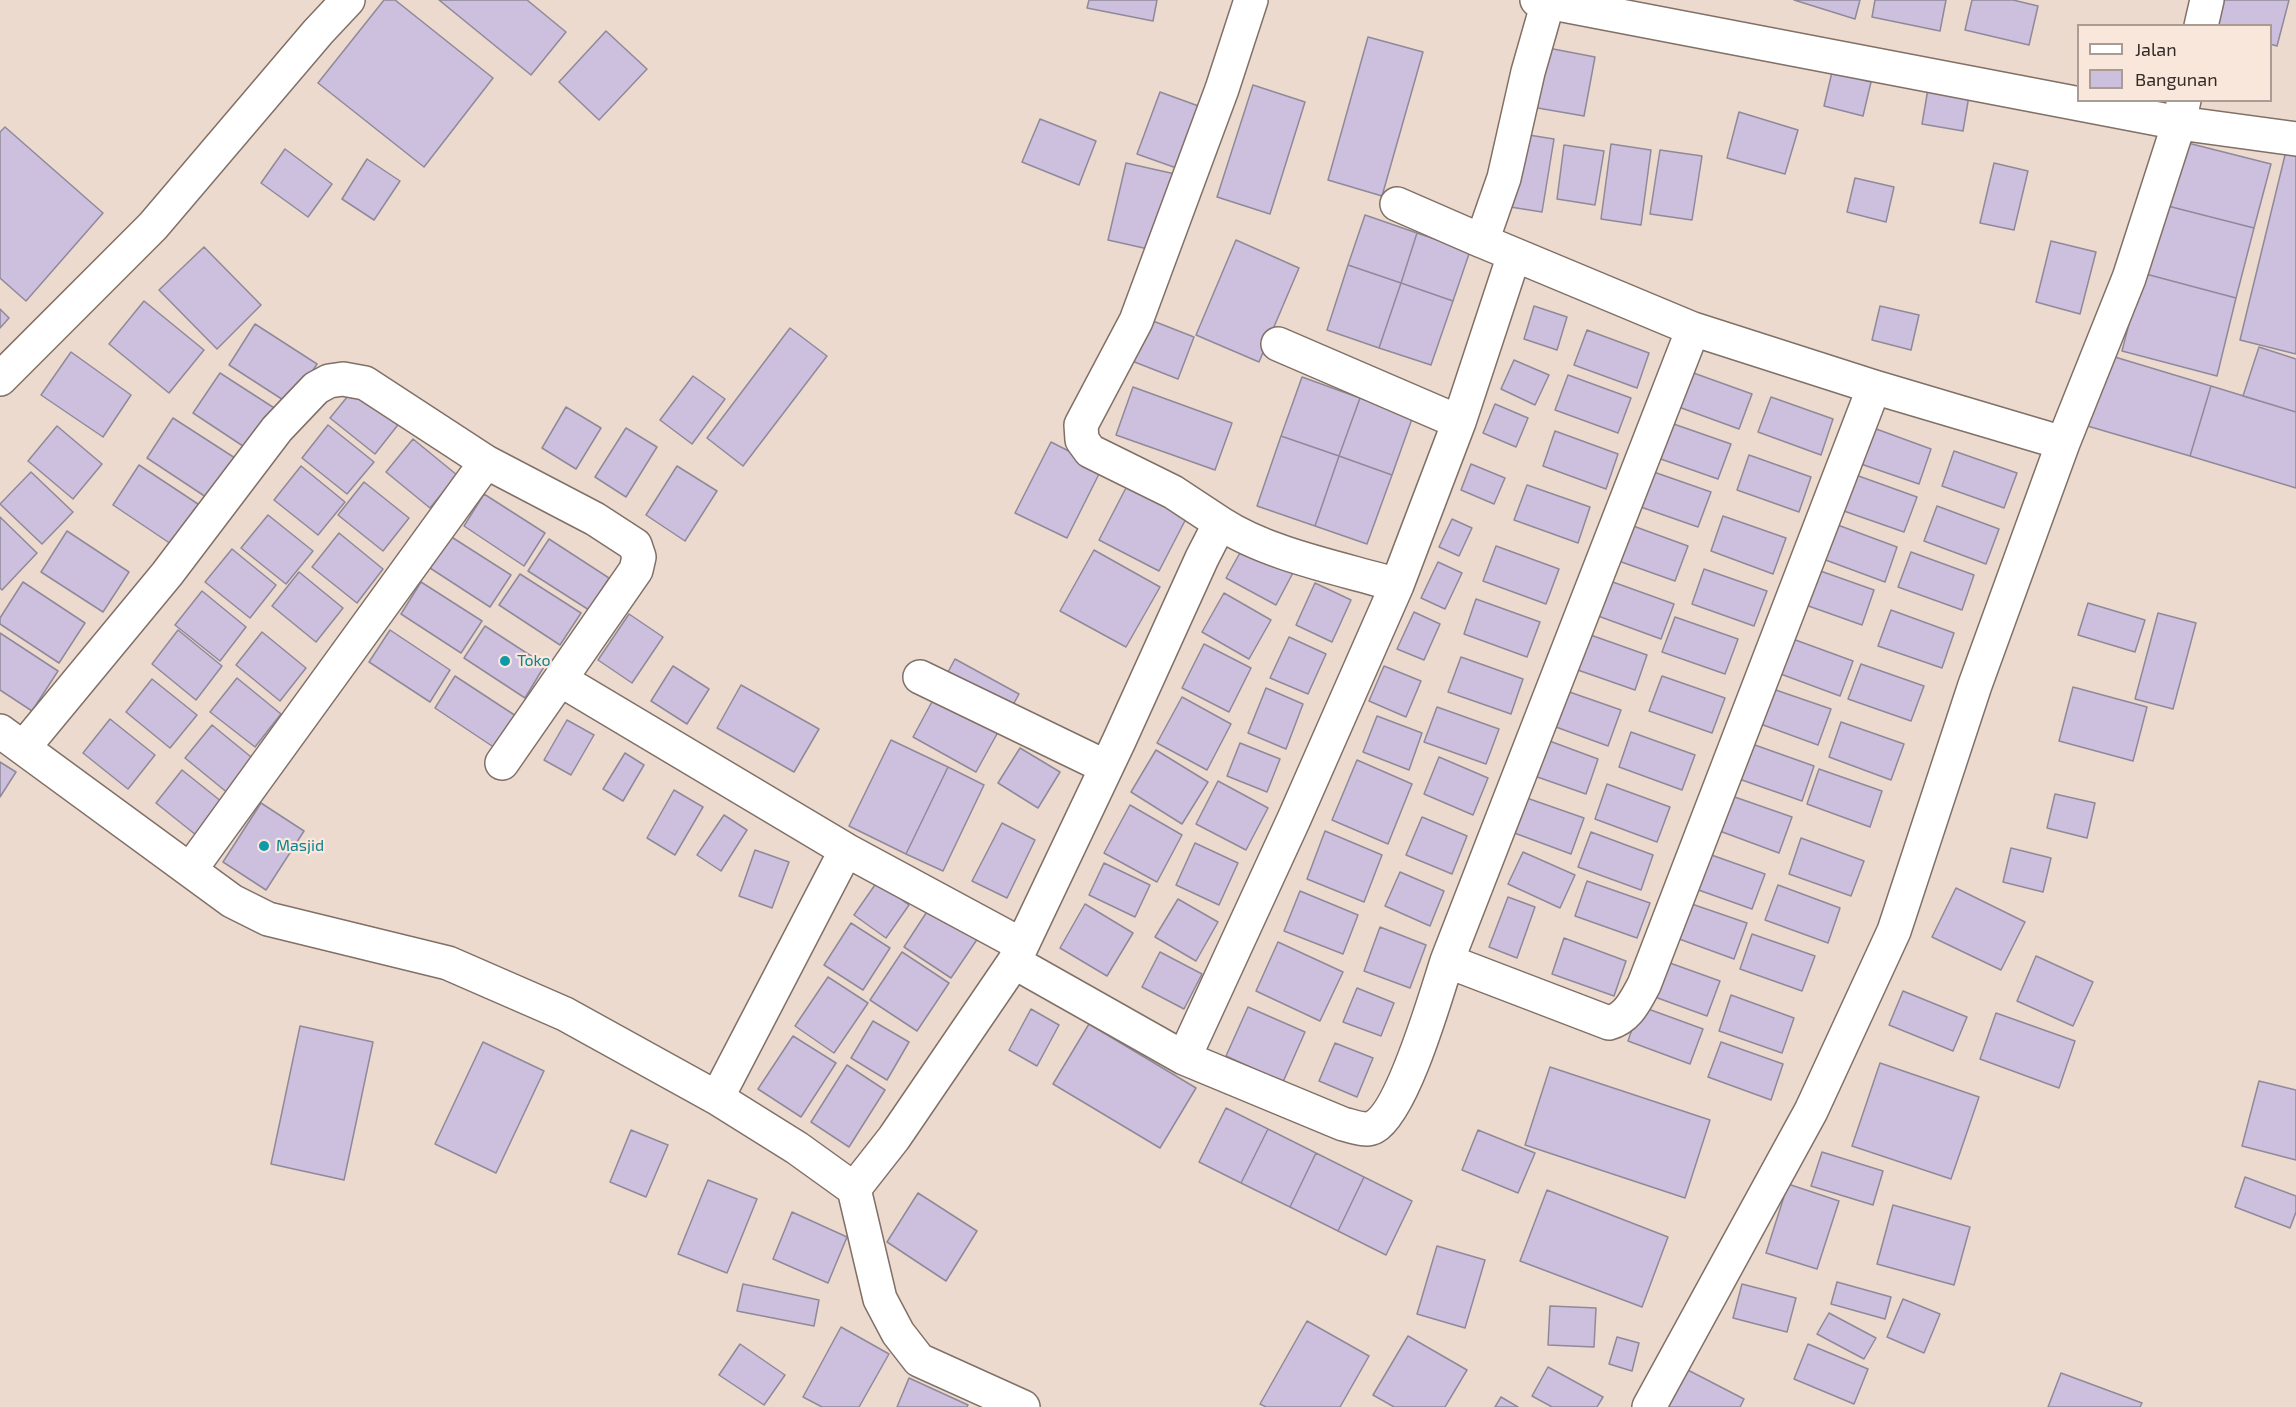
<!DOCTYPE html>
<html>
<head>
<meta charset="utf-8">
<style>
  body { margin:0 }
  #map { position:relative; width:2296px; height:1407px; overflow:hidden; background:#ecdacf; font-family:"Exo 2",sans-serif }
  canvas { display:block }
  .legend { position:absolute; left:2077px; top:24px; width:195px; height:78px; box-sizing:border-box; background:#fae7dc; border:2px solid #aa9c94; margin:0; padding:8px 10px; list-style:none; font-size:18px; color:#322b27 }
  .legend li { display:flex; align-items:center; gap:12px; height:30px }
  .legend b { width:30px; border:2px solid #aa9c94 }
</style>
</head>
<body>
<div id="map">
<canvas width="2296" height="1407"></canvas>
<ul class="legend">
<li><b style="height:8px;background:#fff"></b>Jalan</li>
<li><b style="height:16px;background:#cdc0df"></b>Bangunan</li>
</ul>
</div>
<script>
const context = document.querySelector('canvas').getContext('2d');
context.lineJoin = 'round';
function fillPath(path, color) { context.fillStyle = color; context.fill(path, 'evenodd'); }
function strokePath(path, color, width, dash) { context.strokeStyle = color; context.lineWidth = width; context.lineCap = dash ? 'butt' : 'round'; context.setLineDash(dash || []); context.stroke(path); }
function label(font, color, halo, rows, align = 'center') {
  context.font = font + ' "Exo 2",sans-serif'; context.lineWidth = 4.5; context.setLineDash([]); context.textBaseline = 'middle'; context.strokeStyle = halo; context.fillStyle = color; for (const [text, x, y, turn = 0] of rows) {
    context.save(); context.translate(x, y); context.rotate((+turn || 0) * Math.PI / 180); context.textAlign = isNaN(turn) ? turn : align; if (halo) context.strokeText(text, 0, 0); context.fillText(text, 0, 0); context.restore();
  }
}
const building = new Path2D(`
  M384 0H395L493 78 424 167 318 83Z
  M439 0H527L566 32 531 75Z
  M1089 0H1157L1153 21 1087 8Z
  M1794 0H1860L1855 19Z
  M1875 0H1946L1940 31 1872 17Z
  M1972 0H2013L2038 6 2029 45 1965 30Z
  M2216 0H2289L2277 46 2270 44V26H2210Z
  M606 31 647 69 599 120 559 82Z
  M1368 37 1423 52 1382 196 1328 180Z
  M1543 47 1595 57 1584 116 1532 107Z
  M1832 72 1871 82 1863 116 1824 106Z
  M1929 83 1970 90 1963 131 1922 124Z
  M1253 85 1305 102 1270 214 1217 197Z
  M1160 92 1204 108 1182 170 1137 154Z
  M1739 112 1798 130 1785 174 1727 158Z
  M1040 119 1096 141 1079 185 1022 162Z
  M5 127 103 213 26 301 0 278V132Z
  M1516 133 1554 139 1542 212 1504 206Z
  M2176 140 2271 164 2254 228 2160 204Z
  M1611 144 1651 150 1641 225 1601 219Z
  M1564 145 1604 151 1595 205 1557 199Z
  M285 149 332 184 308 217 261 183Z
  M1660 150 1702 156 1692 220 1650 214Z
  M2286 151 2296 153V354L2240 340Z
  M367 159 400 181 374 220 342 199Z
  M1126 163 1175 174 1157 251 1108 240Z
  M1994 163 2028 171 2014 230 1980 223Z
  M1855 178 1894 187 1886 222 1847 212Z
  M2160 204 2254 228 2236 298 2142 273Z
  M1365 215 1417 233 1401 283 1348 265Z
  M1417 233 1470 251 1453 301 1401 283Z
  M1236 240 1299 268 1259 362 1196 335Z
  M2051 241 2096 252 2080 314 2036 302Z
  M204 247 261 305 217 349 159 290Z
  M1348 265 1401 283 1379 348 1327 330Z
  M2142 273 2236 298 2217 376 2122 351Z
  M1401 283 1453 301 1431 365 1379 348Z
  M144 301 204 350 169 393 109 344Z
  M1534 306 1567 317 1557 350 1524 339Z
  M1880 306 1919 315 1911 350 1872 340Z
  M0 309 9 318 0 328Z
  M1148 319 1194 337 1178 379 1132 361Z
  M255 324 317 364 291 405 229 365Z
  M790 328 827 356 743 466 707 438Z
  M1587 330 1649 353 1637 388 1574 365Z
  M2259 347 2296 359V412L2243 396Z
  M71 352 131 395 103 437 41 395Z
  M2105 354 2211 386 2190 456 2084 425Z
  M1514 360 1549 375 1535 405 1501 389Z
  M1688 371 1752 394 1739 429 1676 406Z
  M220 373 282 413 255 454 193 413Z
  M1568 375 1631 398 1618 433 1555 410Z
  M693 376 725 399 692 444 660 420Z
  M1302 377 1360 398 1339 456 1281 436Z
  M357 385 401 421 375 454 330 418Z
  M2211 386 2296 412V488L2190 456Z
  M1133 387 1232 423 1215 470 1116 435Z
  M1771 397 1833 419 1821 455 1758 432Z
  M1360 398 1413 416 1392 475 1339 456Z
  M1495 404 1528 418 1516 447 1483 433Z
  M566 407 601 428 576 469 542 448Z
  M173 418 235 458 209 499 147 458Z
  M1668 422 1731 444 1718 479 1655 457Z
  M328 425 374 462 347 494 302 458Z
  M57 426 102 464 73 499 28 461Z
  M1868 426 1931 449 1919 484 1855 462Z
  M626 428 657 447 626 497 595 477Z
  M1555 431 1618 454 1606 489 1543 466Z
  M1281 436 1339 456 1315 526 1257 506Z
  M413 439 457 475 430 508 386 472Z
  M1051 442 1102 468 1067 538 1015 513Z
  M1954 451 2017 473 2004 508 1942 486Z
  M1749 455 1811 477 1799 512 1737 490Z
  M1339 456 1392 475 1367 544 1315 526Z
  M1471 464 1505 478 1494 504 1461 490Z
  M139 465 201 506 174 546 113 505Z
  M301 466 345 502 318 535 274 500Z
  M677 466 717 491 685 541 646 515Z
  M1648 470 1711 492 1698 527 1635 505Z
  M31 472 73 512 42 544 0 504Z
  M1853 474 1917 497 1904 532 1841 510Z
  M364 482 409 518 383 551 338 515Z
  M1129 482 1189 513 1159 571 1099 540Z
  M1527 485 1590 507 1578 543 1514 520Z
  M484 494 545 533 524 566 464 526Z
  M1937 506 1999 529 1986 564 1924 541Z
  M268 515 313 551 286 584 241 548Z
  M1723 516 1786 538 1773 574 1711 551Z
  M0 517 37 553 2 590 0 588Z
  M1452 519 1472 528 1459 556 1439 547Z
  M1625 523 1688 546 1675 581 1613 559Z
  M1835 524 1897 547 1885 582 1823 559Z
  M67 531 129 572 103 612 41 572Z
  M339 533 383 569 357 603 312 567Z
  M450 536 511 575 490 607 430 568Z
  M549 539 609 578 589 610 528 571Z
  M1246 542 1295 569 1276 605 1226 578Z
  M1496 546 1559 569 1546 604 1483 581Z
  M232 549 276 585 250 618 205 582Z
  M1094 550 1160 587 1126 647 1060 611Z
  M1911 552 1974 575 1962 610 1898 587Z
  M1438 562 1462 573 1445 609 1421 598Z
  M1812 568 1874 590 1862 625 1800 603Z
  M1704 569 1767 591 1754 626 1692 604Z
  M299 572 343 608 316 642 272 606Z
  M520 574 581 613 560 645 499 605Z
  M1610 581 1674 604 1661 639 1598 616Z
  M23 582 85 623 59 663 0 624V618Z
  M421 582 482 621 461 653 401 614Z
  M1315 583 1351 600 1332 642 1296 625Z
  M202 591 246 627 220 661 175 625Z
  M1224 593 1271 620 1249 659 1202 632Z
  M1476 599 1540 622 1527 657 1464 634Z
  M2088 603 2145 620 2135 652 2078 635Z
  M1891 610 1954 633 1942 668 1878 646Z
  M1414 612 1440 624 1424 660 1397 649Z
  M2158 613 2196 623 2173 709 2135 699Z
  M629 614 663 637 632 683 598 660Z
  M1675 617 1738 639 1725 674 1662 652Z
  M485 626 545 665 525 698 464 658Z
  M178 630 222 666 196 700 152 664Z
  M390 630 450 670 430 702 369 662Z
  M262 632 306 668 280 701 236 665Z
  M0 633 58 671 32 711 0 690Z
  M1585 633 1647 655 1635 690 1572 668Z
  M1289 637 1326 654 1308 694 1270 678Z
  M1790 638 1853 661 1840 696 1778 673Z
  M1204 644 1251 668 1229 712 1182 688Z
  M1461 657 1523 679 1511 714 1448 692Z
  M955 659 1019 694 976 772 913 737Z
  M1861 664 1924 686 1911 721 1848 699Z
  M673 666 709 689 687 724 651 701Z
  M1384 666 1421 681 1406 717 1369 701Z
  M455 676 516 716 495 748 435 708Z
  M1662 676 1725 698 1712 733 1649 711Z
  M237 678 281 714 255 747 210 712Z
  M152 679 197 715 170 748 126 712Z
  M741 685 819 729 794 772 717 728Z
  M1767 687 1831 709 1818 745 1755 722Z
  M2073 687 2147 707 2133 761 2059 741Z
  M1266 688 1303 704 1286 749 1248 733Z
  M1558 688 1621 710 1608 746 1545 723Z
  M1182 697 1231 724 1207 770 1157 743Z
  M1437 707 1499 729 1486 764 1424 742Z
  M1377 716 1422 733 1409 770 1363 752Z
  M110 719 155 755 128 789 83 753Z
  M567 720 594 735 571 775 544 760Z
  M1841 722 1904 744 1891 780 1829 757Z
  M212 725 256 761 229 794 185 758Z
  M1631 732 1695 755 1682 790 1619 767Z
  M1536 736 1598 759 1586 794 1523 772Z
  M891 740 948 767 906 854 849 826Z
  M1240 743 1280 759 1267 792 1227 776Z
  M1752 744 1814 766 1802 801 1739 779Z
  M1020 748 1060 772 1038 808 998 783Z
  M1156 750 1208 782 1182 824 1131 792Z
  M625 753 644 765 623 801 603 789Z
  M1439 757 1488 778 1473 815 1424 794Z
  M1357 760 1412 784 1388 844 1332 820Z
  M0 762 16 772 0 797Z
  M948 767 984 785 943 871 906 854Z
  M1819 769 1882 791 1870 827 1807 804Z
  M182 770 227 806 201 839 156 803Z
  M1218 781 1268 808 1246 850 1196 824Z
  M1607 784 1670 807 1657 842 1595 819Z
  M674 790 703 807 675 855 647 838Z
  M2055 794 2095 803 2087 838 2047 828Z
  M1729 795 1792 817 1779 853 1717 830Z
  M1521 796 1584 818 1571 854 1509 831Z
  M261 803 304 831 266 890 223 862Z
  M1130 805 1182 835 1157 882 1104 853Z
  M724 815 747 830 721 871 697 855Z
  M1422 817 1467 836 1452 874 1406 855Z
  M1002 823 1035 840 1007 898 972 881Z
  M1325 831 1382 855 1364 902 1307 879Z
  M1591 832 1653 855 1641 890 1578 867Z
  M1801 838 1864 861 1851 896 1789 874Z
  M1195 843 1238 863 1219 905 1176 885Z
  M2011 848 2051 858 2043 892 2003 882Z
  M755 850 789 862 772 908 739 896Z
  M1523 852 1575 875 1560 908 1508 884Z
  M1703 852 1765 874 1752 909 1690 887Z
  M1104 863 1150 885 1135 917 1089 895Z
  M1400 872 1444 891 1430 926 1385 906Z
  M1587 881 1650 903 1637 938 1575 916Z
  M877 882 909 905 886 938 854 915Z
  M1778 885 1840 908 1828 943 1765 920Z
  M1956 888 2025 922 2001 970 1932 937Z
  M1300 891 1358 915 1343 954 1284 931Z
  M1508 897 1535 907 1517 958 1489 947Z
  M1178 899 1218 922 1196 961 1155 937Z
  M1683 901 1747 923 1734 959 1671 936Z
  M1085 904 1133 933 1107 976 1060 948Z
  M930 907 978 938 951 978 904 947Z
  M851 923 890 948 863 990 824 965Z
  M1380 927 1426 945 1410 988 1364 971Z
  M1752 934 1815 956 1802 991 1740 969Z
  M1564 938 1626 961 1614 996 1552 974Z
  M1278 942 1343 972 1320 1021 1256 991Z
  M902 952 949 983 917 1031 870 1000Z
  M1160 952 1202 974 1184 1009 1142 987Z
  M2036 956 2093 982 2073 1026 2017 1001Z
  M1656 958 1720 981 1707 1016 1644 993Z
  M828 977 868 1003 834 1053 795 1026Z
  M1357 988 1394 1003 1381 1036 1343 1022Z
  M1903 991 1967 1017 1953 1051 1889 1025Z
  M1731 995 1794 1018 1782 1053 1719 1031Z
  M1640 1006 1703 1029 1690 1064 1628 1041Z
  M1248 1007 1305 1032 1283 1082 1226 1056Z
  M1031 1009 1059 1025 1037 1066 1009 1050Z
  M1996 1013 2075 1041 2059 1088 1980 1059Z
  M873 1021 909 1042 887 1080 851 1058Z
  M1089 1024 1196 1088 1160 1148 1053 1084Z
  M300 1026 373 1042 344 1180 271 1164Z
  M793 1036 836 1063 801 1117 758 1089Z
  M483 1042 544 1071 496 1173 435 1144Z
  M1721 1042 1783 1064 1771 1100 1708 1077Z
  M1335 1043 1373 1058 1357 1097 1319 1081Z
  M1880 1063 1979 1097 1951 1179 1852 1146Z
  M847 1065 885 1090 849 1147 811 1122Z
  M1550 1067 1710 1120 1685 1198 1525 1145Z
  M2259 1081 2296 1090V1160L2242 1146Z
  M1226 1108 1268 1129 1241 1183 1199 1162Z
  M1268 1129 1316 1153 1290 1207 1241 1183Z
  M631 1130 668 1145 646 1197 610 1182Z
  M1478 1130 1535 1153 1518 1193 1462 1170Z
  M1822 1152 1883 1171 1873 1205 1811 1186Z
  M1316 1153 1364 1177 1338 1231 1290 1207Z
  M1364 1177 1412 1201 1386 1255 1338 1231Z
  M2245 1177 2296 1196V1212L2290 1228 2235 1207Z
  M708 1180 757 1199 727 1273 678 1254Z
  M1788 1184 1839 1201 1817 1269 1766 1253Z
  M1547 1190 1668 1237 1642 1307 1520 1261Z
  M918 1193 977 1231 946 1281 887 1242Z
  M1893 1205 1970 1227 1954 1285 1877 1264Z
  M792 1212 847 1237 828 1283 773 1259Z
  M1437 1246 1485 1260 1465 1328 1417 1314Z
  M1837 1282 1891 1297 1885 1319 1831 1304Z
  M743 1284 819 1300 814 1326 737 1311Z
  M1742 1284 1796 1298 1787 1332 1733 1318Z
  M1903 1299 1940 1314 1924 1353 1887 1337Z
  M1550 1306 1596 1308 1594 1347 1548 1345Z
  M1829 1313 1876 1338 1864 1359 1817 1334Z
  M1307 1321 1369 1356 1340 1407H1266L1260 1404Z
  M841 1327 889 1354 859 1407H822L803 1397Z
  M1408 1336 1467 1370 1445 1407H1394L1373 1395Z
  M1617 1337 1639 1343 1632 1371 1609 1364Z
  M740 1344 785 1375 764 1405 719 1375Z
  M1808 1344 1868 1369 1854 1404 1794 1379Z
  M1548 1367 1603 1397 1597 1407H1552L1532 1396Z
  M1684 1368 1744 1399 1740 1407H1664Z
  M2061 1373 2142 1403 2140 1407H2048Z
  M909 1378 968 1405 967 1407H897Z
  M1501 1397 1518 1407H1495Z`);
const street = new Path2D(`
  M1537 0 2179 123 2296 139
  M1548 2 1528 72 1504 178 1482 241 1693 329 1874 387 2063 443
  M2201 26 2207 0
  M1397 204 1482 241
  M1278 344 1459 422
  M0 379 153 226 318 32 348 0
  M1220 523 1173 492 1090 451 1082 440 1081 425 1136 321 1222 89 1251 0
  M920 677 1106 767
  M561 680 846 850 1022 945
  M0 731 232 901 268 919 448 963 565 1014 717 1098 797 1148 854 1189 880 1299 898 1333 919 1360 1023 1407
  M24 747 167 574 277 429 316 388 329 381 343 379 365 383 486 462 595 519 635 545 639 557 636 570 502 763
  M190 870 486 462
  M1447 961 1609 1023C1628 1018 1635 1001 1644 985L1874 387
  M1014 962 1184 1058 1343 1124C1352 1126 1366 1132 1374 1127 1403 1111 1436 995 1447 961L1693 329
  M1184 1058 1294 819 1397 585 1459 422 1514 255
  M717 1098 846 850
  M854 1189 894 1138 1014 962 1119 741 1202 558 1220 523C1269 555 1340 568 1397 585
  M1649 1407 1811 1111 1894 931 1975 685 2063 443 2129 278 2179 123 2184 100`);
const markers = [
  [505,661,6,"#0f9aa8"],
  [264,846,6,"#0f9aa8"]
];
const cultureNames = [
  ["Toko",517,661],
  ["Masjid",276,846]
];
fillPath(building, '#cdc0df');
strokePath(building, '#8f8999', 1.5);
strokePath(street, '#807066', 36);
strokePath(street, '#fff', 33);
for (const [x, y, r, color] of markers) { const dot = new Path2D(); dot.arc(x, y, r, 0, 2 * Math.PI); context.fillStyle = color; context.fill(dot); strokePath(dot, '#fae7dc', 2); }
label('16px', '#0d838f', '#fae7dc', cultureNames, 'left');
</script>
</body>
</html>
